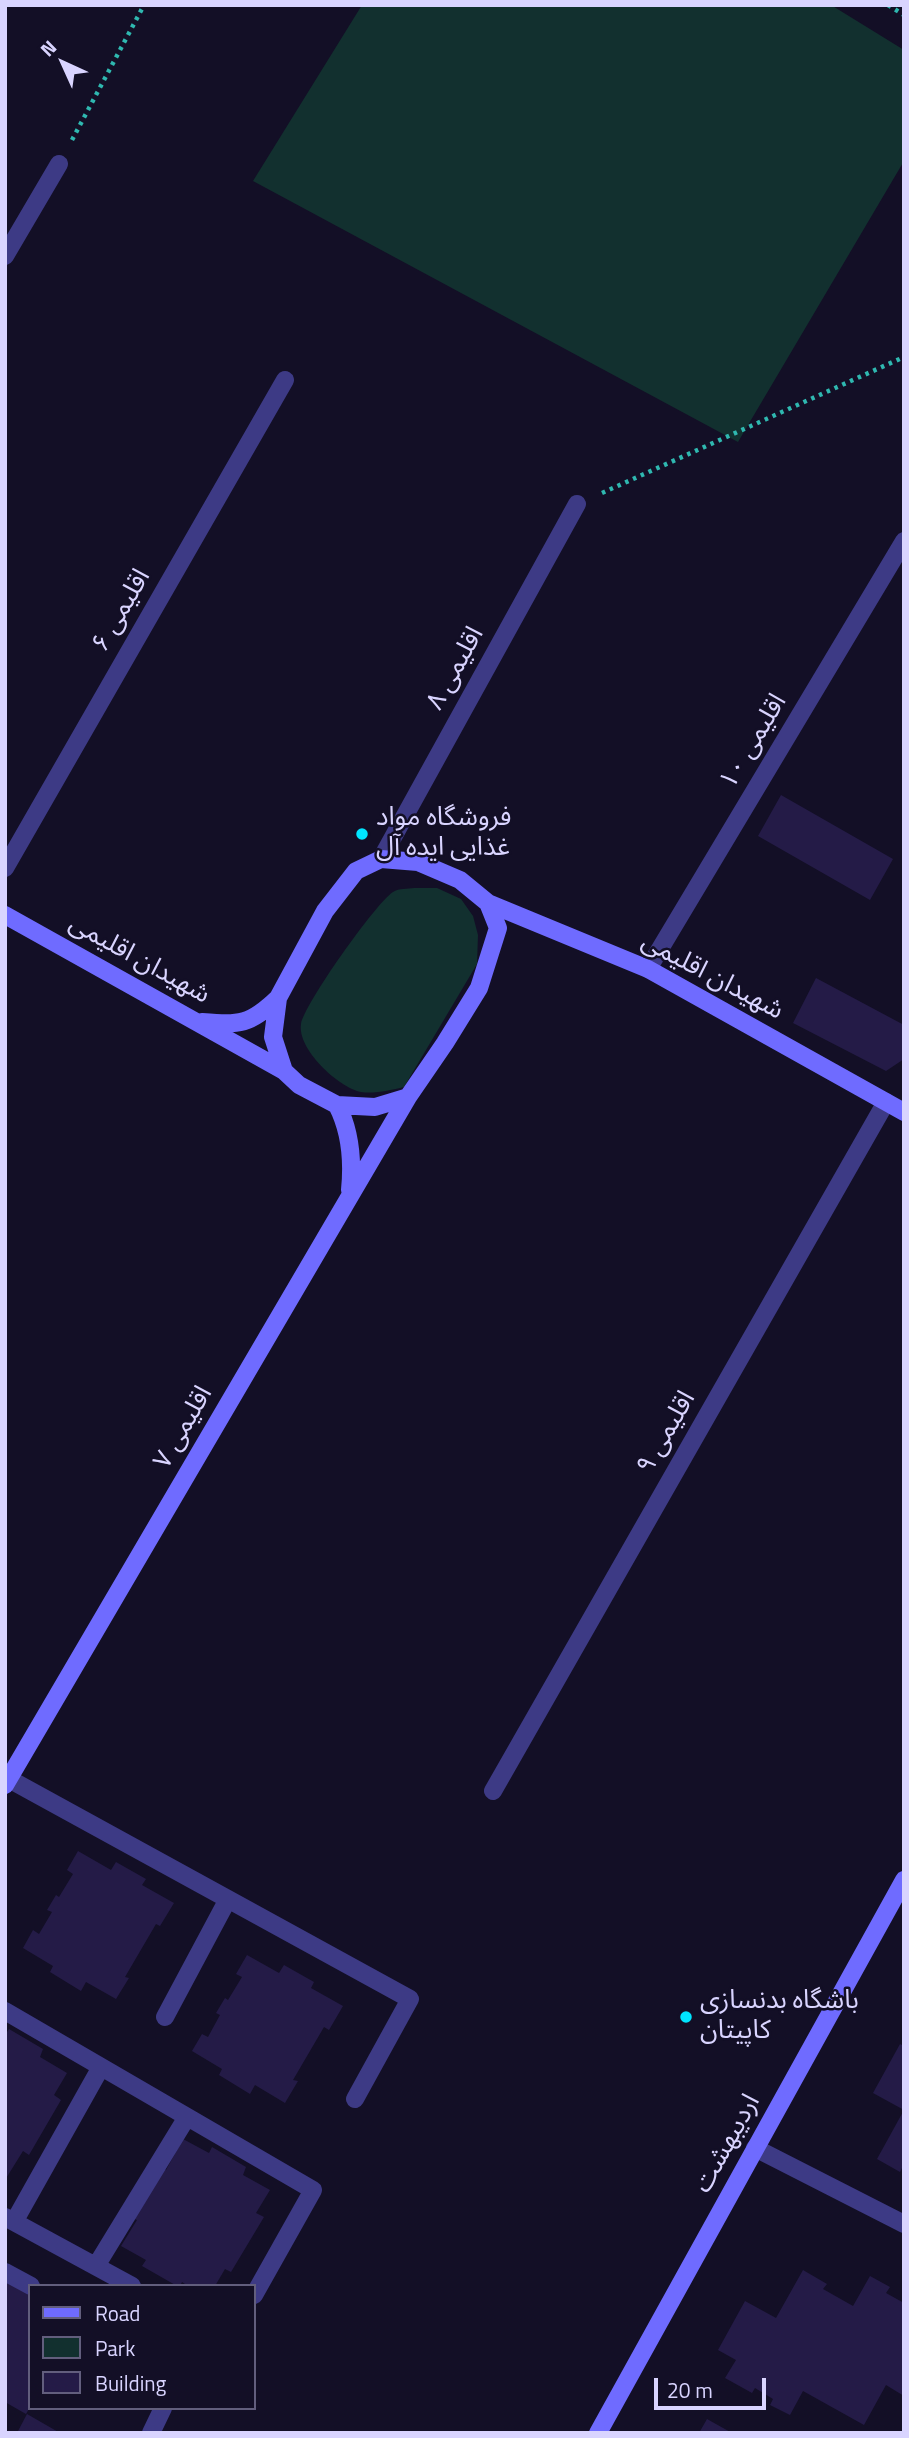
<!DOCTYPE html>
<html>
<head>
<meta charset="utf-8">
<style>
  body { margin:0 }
  #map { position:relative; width:909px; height:2438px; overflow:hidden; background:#130f26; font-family:"Titillium Web",sans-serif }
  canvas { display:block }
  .frame { position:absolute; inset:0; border:7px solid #d9d4ff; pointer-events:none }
  .legend { position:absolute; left:28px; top:2284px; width:228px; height:126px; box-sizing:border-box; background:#130f26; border:2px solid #625e7d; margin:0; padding:9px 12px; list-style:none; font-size:21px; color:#d9d4ff }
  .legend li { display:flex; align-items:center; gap:14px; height:35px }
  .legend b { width:35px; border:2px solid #625e7d }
  .north { position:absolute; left:28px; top:28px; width:70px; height:70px; -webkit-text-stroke:5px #130f26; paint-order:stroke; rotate:315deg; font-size:19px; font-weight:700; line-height:28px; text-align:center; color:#d9d4ff }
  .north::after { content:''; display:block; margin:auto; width:24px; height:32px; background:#d9d4ff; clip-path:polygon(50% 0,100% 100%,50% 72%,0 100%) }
  .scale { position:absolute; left:654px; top:2378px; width:112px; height:32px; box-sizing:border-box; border:4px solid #d9d4ff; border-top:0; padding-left:9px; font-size:21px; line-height:24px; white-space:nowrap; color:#d9d4ff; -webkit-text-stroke:5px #130f26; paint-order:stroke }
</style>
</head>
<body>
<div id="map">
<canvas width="909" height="2438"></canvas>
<div class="frame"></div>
<ul class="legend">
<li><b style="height:9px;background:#6f6bff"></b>Road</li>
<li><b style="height:19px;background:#12302f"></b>Park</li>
<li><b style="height:19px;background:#241b47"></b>Building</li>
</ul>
<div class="north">N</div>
<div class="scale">20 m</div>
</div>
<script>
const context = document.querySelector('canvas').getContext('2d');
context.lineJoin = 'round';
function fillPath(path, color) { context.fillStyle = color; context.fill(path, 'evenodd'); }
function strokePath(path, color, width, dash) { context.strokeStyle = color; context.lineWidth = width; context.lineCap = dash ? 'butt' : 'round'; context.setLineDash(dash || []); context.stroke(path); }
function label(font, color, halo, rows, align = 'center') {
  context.font = font + ' "Titillium Web","Noto Sans Arabic",sans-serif'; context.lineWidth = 5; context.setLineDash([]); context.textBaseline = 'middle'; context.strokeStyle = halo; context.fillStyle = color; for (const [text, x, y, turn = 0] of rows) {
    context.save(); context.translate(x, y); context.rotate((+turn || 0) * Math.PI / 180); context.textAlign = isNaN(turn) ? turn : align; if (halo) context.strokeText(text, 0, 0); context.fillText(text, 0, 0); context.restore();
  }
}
const green = new Path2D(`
  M362 5H831L904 50V161L738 442 253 181Z
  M414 888H437L461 899 473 916 478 935 477 964 404 1087C391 1090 375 1094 361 1092 338 1087 297 1049 301 1024 305 1003 375 904 393 892 399 888 408 889 414 888Z`);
const building = new Path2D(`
  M781 795 893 859 870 900 758 836Z
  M816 978 904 1025V1059L886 1071 793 1023Z
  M78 1851 111 1870 116 1862 146 1879 142 1885 174 1903 160 1926 156 1924 125 1977 129 1978 116 1999 86 1982 81 1991 50 1972 53 1966 23 1948 33 1930 39 1934 52 1912 47 1910 56 1895 59 1897 73 1874 67 1870Z
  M247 1955 279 1973 284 1965 314 1982 311 1988 343 2006 329 2030 324 2027 293 2080 298 2081 285 2103 255 2085 250 2094 219 2075 222 2069 192 2051 202 2034 208 2037 220 2015 216 2013 225 1998 228 2000 242 1977 236 1974Z
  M9 2029 43 2049 40 2057 67 2073 54 2095 61 2100 29 2155 23 2151 5 2180V2035Z
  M900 2044 904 2046V2110L873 2093Z
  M904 2110V2164L900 2172 877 2159Z
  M183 2139 209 2153 212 2147 246 2167 243 2175 270 2190 256 2213 264 2217 231 2272 225 2269 215 2286H188L182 2282 180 2286H177L142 2266 146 2260 121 2246 137 2220 130 2217 159 2166 166 2170Z
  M5 2265 30 2289V2407L26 2414 5 2402Z
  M803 2270 827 2284 823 2289 853 2306 870 2276 890 2287 886 2293 904 2303V2396L886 2385 864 2425 803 2391 790 2415 770 2405 773 2399 755 2388 752 2393 725 2378 736 2360 718 2350 745 2301 776 2318Z
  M27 2414 60 2433H17Z
  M707 2419 732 2433H699Z`);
const path = new Path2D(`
  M888 5 904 15
  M72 140 144 5
  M602 493 904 357`);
const street = new Path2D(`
  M5 256 59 164
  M381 859 577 504
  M5 868 285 380
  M648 969 904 541
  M9 1779 410 1999 355 2099
  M493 1791 886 1102
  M5 2011 313 2190 254 2295
  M165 2017 228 1899
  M755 2148 904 2224
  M5 2217 132 2286
  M14 2222 101 2067
  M96 2266 187 2117
  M5 2272 31 2286
  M151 2433 163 2408`);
const secondary = new Path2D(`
  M488 903 648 969 904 1112
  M5 915 284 1071 299 1085 337 1105 375 1107 408 1097 445 1043 479 988 498 928 488 903 460 880 418 862 381 859 356 871 325 911 278 998 273 1037 284 1071
  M202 1022C240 1025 250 1025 278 998
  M337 1105C351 1132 353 1160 350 1190
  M5 1785 408 1097
  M598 2433 904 1880`);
const markers = [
  [362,834,7,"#00e5ff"],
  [686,2017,7,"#00e5ff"]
];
const streetNames = [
  ["اقلیمی ۶",122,611,-60],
  ["اقلیمی ۸",456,669,-61],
  ["اقلیمی ۱۰",754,742,-59],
  ["شهیدان اقلیمی",139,960,29],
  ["شهیدان اقلیمی",712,977,28],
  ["اقلیمی ۷",184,1428,-60],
  ["اقلیمی ۹",667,1433,-60],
  ["اردیبهشت",728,2144,-61]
];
const poiNames = [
  ["فروشگاه مواد",376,819],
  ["غذایی ایده آل",376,849],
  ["باشگاه بدنسازی",700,2002],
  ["کاپیتان",700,2032]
];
fillPath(green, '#12302f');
fillPath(building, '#241b47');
strokePath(path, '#2fb8b0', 4.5, [3.5, 5]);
strokePath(street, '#3d3a85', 18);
strokePath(secondary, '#6f6bff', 18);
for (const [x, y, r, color] of markers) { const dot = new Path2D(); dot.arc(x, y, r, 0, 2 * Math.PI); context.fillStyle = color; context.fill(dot); strokePath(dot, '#130f26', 2.5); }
label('26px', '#d9d4ff', '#130f26', streetNames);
label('26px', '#d9d4ff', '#130f26', poiNames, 'left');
</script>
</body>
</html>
